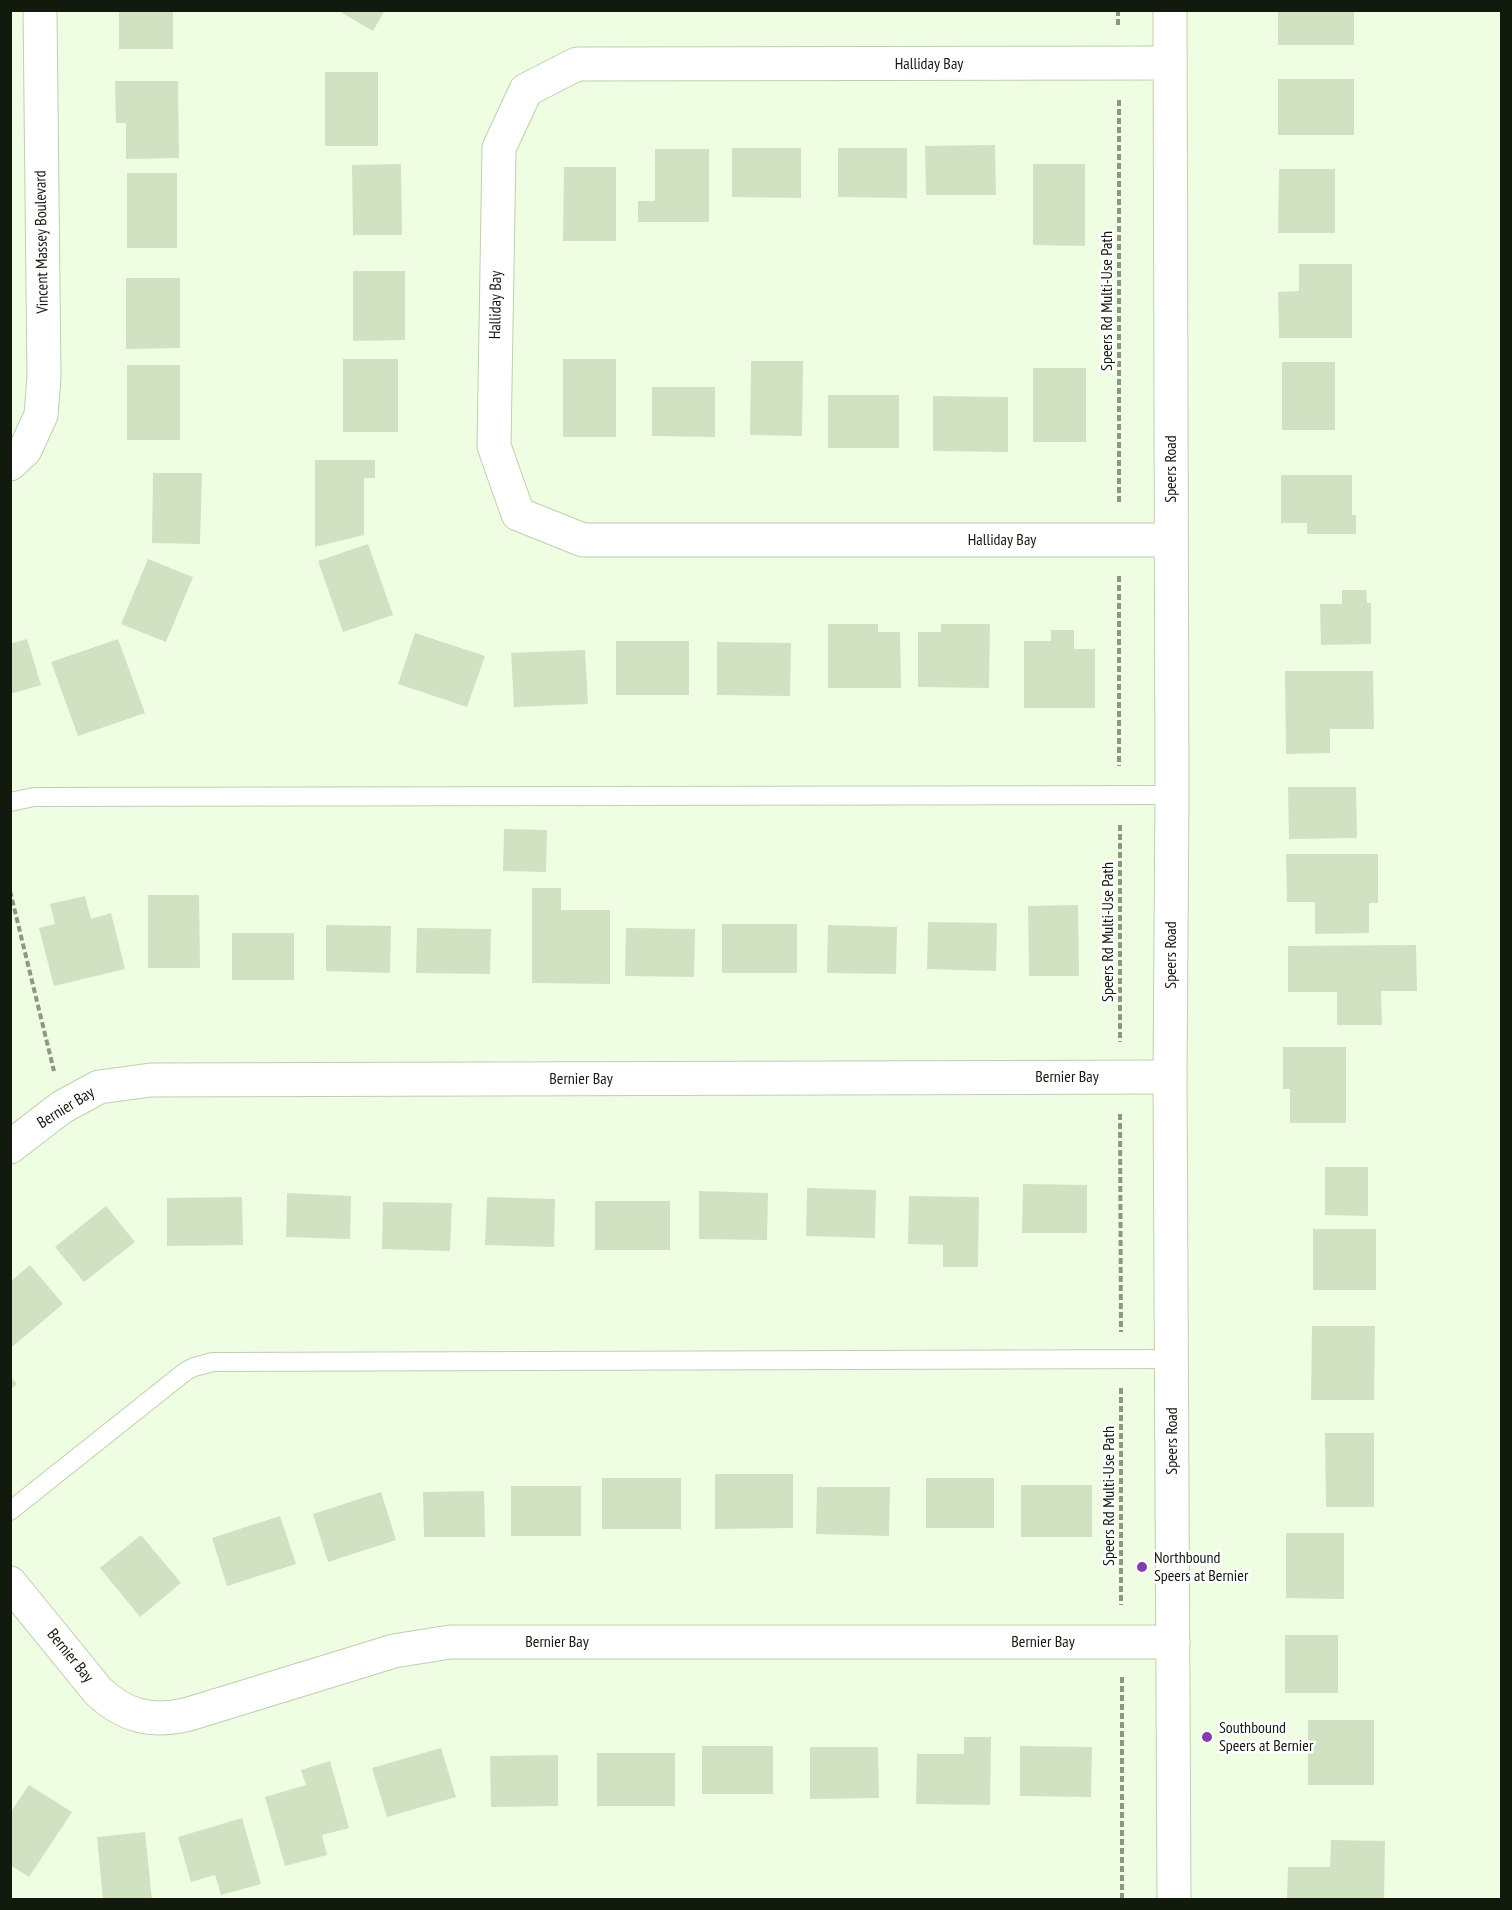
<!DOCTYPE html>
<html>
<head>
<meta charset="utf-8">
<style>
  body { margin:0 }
  #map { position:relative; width:1512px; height:1910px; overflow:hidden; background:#effee3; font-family:"PT Sans Narrow",sans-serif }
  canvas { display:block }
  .frame { position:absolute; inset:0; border:12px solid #12190d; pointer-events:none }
</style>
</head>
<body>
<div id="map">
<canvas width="1512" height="1910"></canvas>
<div class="frame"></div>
</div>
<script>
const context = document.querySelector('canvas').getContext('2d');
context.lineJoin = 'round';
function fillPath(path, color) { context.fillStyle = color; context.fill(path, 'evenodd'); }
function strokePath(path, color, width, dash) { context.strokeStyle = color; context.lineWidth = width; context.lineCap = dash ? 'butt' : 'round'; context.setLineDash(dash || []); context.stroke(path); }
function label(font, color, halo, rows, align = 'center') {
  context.font = font + ' "PT Sans Narrow",sans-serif'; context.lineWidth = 5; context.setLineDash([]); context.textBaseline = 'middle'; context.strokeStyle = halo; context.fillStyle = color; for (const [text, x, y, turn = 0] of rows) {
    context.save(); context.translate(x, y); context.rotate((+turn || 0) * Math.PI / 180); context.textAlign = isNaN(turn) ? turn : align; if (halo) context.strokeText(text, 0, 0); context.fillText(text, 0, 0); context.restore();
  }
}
const building = new Path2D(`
  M119 10H173V49H119Z
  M337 10H385L373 31Z
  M1278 10H1354V45H1278Z
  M325 72H378V146H325Z
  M1278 79H1354V135H1278Z
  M115 81H178L179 158 126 159V123H116Z
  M995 145 996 195H926L925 146Z
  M732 148H801V198L732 197Z
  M838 148H907V198L838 197Z
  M655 149H709V222H638V201H655Z
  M401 164 402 235H353L352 165Z
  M1033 164H1085V246L1033 245Z
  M564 167H616V241H563Z
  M1279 169H1335V233H1278Z
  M127 173H177V248H127Z
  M1299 264H1352V338H1279L1278 292 1299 291Z
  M353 271H405V340L353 341Z
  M126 278H180V348L126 349Z
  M343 359H398V432H343Z
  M563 359H616V437H563Z
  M751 361H803L802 436 750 435Z
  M1282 362H1335V430H1282Z
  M127 365H180V440H127Z
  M1033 368H1086V442H1033Z
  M652 387H715V437L652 436Z
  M828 395H899V448H828Z
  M933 396 1008 397V452L933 451Z
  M315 460H375V478H364V535L315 547Z
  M153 473H202L200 544 152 543Z
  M1281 475H1352V515H1356V534H1307V523H1281Z
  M368 544 393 615 343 632 318 561Z
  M148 559 193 577 166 642 121 624Z
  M1342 590H1366L1367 603H1371V644L1321 645 1320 604H1342Z
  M828 624H878V632H900L901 688H828Z
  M941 624H990L989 688 918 687V632H941Z
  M1051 630H1074V649H1095V708H1024V641H1051Z
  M415 633 485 656 467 707 398 684Z
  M27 639 41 685 10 694V644Z
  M118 639 145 713 78 736 51 662Z
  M616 641H689V695H616Z
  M717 642 791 643 790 696 717 695Z
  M585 650 588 704 514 707 511 653Z
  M1285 671H1373L1374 729H1330V753L1286 754Z
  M1288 787H1356L1357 838 1289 839Z
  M504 829 547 830 546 872 503 871Z
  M1286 854H1378V903H1369V933L1315 934V902H1287Z
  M532 888H561V910H610V984L532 983Z
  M148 895H199L200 968H148Z
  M85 896 91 919 111 913 125 969 54 986 39 928 55 924 50 904Z
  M1078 905 1079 976H1029L1028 906Z
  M928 922 997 923 996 971 927 969Z
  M722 924H797V973H722Z
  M326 925 391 926 390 973 326 971Z
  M828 925 897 927 896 974 827 973Z
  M417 928 491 929 490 974 416 973Z
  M626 928 695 929 694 977 625 976Z
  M232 933H294V980H232Z
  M1416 945 1417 991H1381L1382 1025H1337V992H1288V946Z
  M1283 1047H1346V1123H1290V1089H1283Z
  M1325 1167H1368V1216L1325 1215Z
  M1023 1184 1087 1185V1233H1022Z
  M807 1188 876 1190 875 1238 806 1236Z
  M699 1191 768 1193 767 1240 699 1239Z
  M287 1193 351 1196 350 1239 286 1237Z
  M909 1196 979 1197 978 1267H943V1245L908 1244Z
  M242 1197 243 1245 167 1246V1198Z
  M487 1197 555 1199 554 1247 485 1245Z
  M595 1201H670V1250H595Z
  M383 1202 452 1203 450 1251 382 1249Z
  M106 1206 135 1242 84 1282 55 1247Z
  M1313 1229H1376V1290H1313Z
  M30 1265 63 1304 12 1347 10 1345V1282Z
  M1312 1326H1375L1374 1400H1311Z
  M10 1376 17 1384 10 1390Z
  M1325 1433H1374V1507H1326Z
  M715 1474H793V1528L715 1529Z
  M602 1478H681V1529H602Z
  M926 1478H994V1528H926Z
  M1021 1485H1092V1537H1021Z
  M511 1486H581V1536H511Z
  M817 1487H890L889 1536 816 1534Z
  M484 1491 485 1537H424L423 1492Z
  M381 1492 396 1540 328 1562 313 1514Z
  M280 1516 296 1564 227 1586 212 1538Z
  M1286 1533H1344V1599L1286 1598Z
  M141 1535 181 1583 140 1617 100 1568Z
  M1285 1635H1338V1693H1285Z
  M1308 1720H1374V1785H1308Z
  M964 1737H991L990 1805 916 1804 917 1754H964Z
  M702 1746H773V1794H702Z
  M1020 1746 1092 1747 1091 1797 1020 1796Z
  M810 1747H878L879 1798 810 1799Z
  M441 1748 456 1797 387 1817 372 1768Z
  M597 1753H675V1806H597Z
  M558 1755V1806L491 1807 490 1756Z
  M330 1761 349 1828 322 1835 327 1855 285 1866 265 1797 306 1785 301 1770Z
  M29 1785 72 1812 29 1877 10 1865V1813Z
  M242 1818 261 1884 221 1895 215 1875 191 1882 178 1837Z
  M145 1832 152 1900H103L97 1837Z
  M1331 1840 1385 1841 1384 1900H1287L1288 1867H1330Z`);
const path = new Path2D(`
  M1118 10V28
  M1119 100V503
  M1119 576V766
  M1120 825V1042
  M10 891 54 1071
  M1120 1114 1121 1332
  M1121 1388V1605
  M1122 1677V1900`);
const lane = new Path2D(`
  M10 802 34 797 1172 795
  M10 1511 186 1371 194 1367 213 1362 1172 1359`);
const street = new Path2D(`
  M1170 63 577 64 526 90 499 148 494 446 518 514 583 540H1171
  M10 464 25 450 41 415 44 377 40 10
  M10 1147 62 1107 99 1087 151 1080 1170 1077
  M10 1583 98 1691C125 1717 153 1723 189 1714L394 1651 450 1642H1173`);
const secondary = new Path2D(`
  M1170 10 1172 795 1170 1077 1174 1900`);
const markers = [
  [1142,1567,6,"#853cae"],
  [1207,1737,6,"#853cae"]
];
const streetNames = [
  ["Halliday Bay",929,64],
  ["Vincent Massey Boulevard",42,242,-91],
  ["Speers Rd Multi-Use Path",1107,301,-90],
  ["Halliday Bay",496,305,-89],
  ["Speers Road",1171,469,-90],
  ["Halliday Bay",1002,540],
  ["Speers Rd Multi-Use Path",1108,932,-90],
  ["Speers Road",1171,955,-90],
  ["Bernier Bay",1067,1077],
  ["Bernier Bay",581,1079],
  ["Bernier Bay",66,1108,-32],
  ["Speers Road",1172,1441,-90],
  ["Speers Rd Multi-Use Path",1109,1496,-90],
  ["Bernier Bay",557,1642],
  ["Bernier Bay",1043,1642],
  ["Bernier Bay",70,1656,51]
];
const poiNames = [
  ["Northbound",1154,1558],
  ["Speers at Bernier",1154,1576],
  ["Southbound",1219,1728],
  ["Speers at Bernier",1219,1746]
];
fillPath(building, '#d0e2c1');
strokePath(lane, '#bed0af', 20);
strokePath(street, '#bed0af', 35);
strokePath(secondary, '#bed0af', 35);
strokePath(path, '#8d9884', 4, [6, 3]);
strokePath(lane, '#fff', 18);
strokePath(street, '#fff', 33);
strokePath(secondary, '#fff', 33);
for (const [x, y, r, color] of markers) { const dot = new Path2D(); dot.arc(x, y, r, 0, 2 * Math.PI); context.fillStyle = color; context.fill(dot); strokePath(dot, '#fff', 2); }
label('16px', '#12190d', '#fff', streetNames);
label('16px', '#12190d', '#fff', poiNames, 'left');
</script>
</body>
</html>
